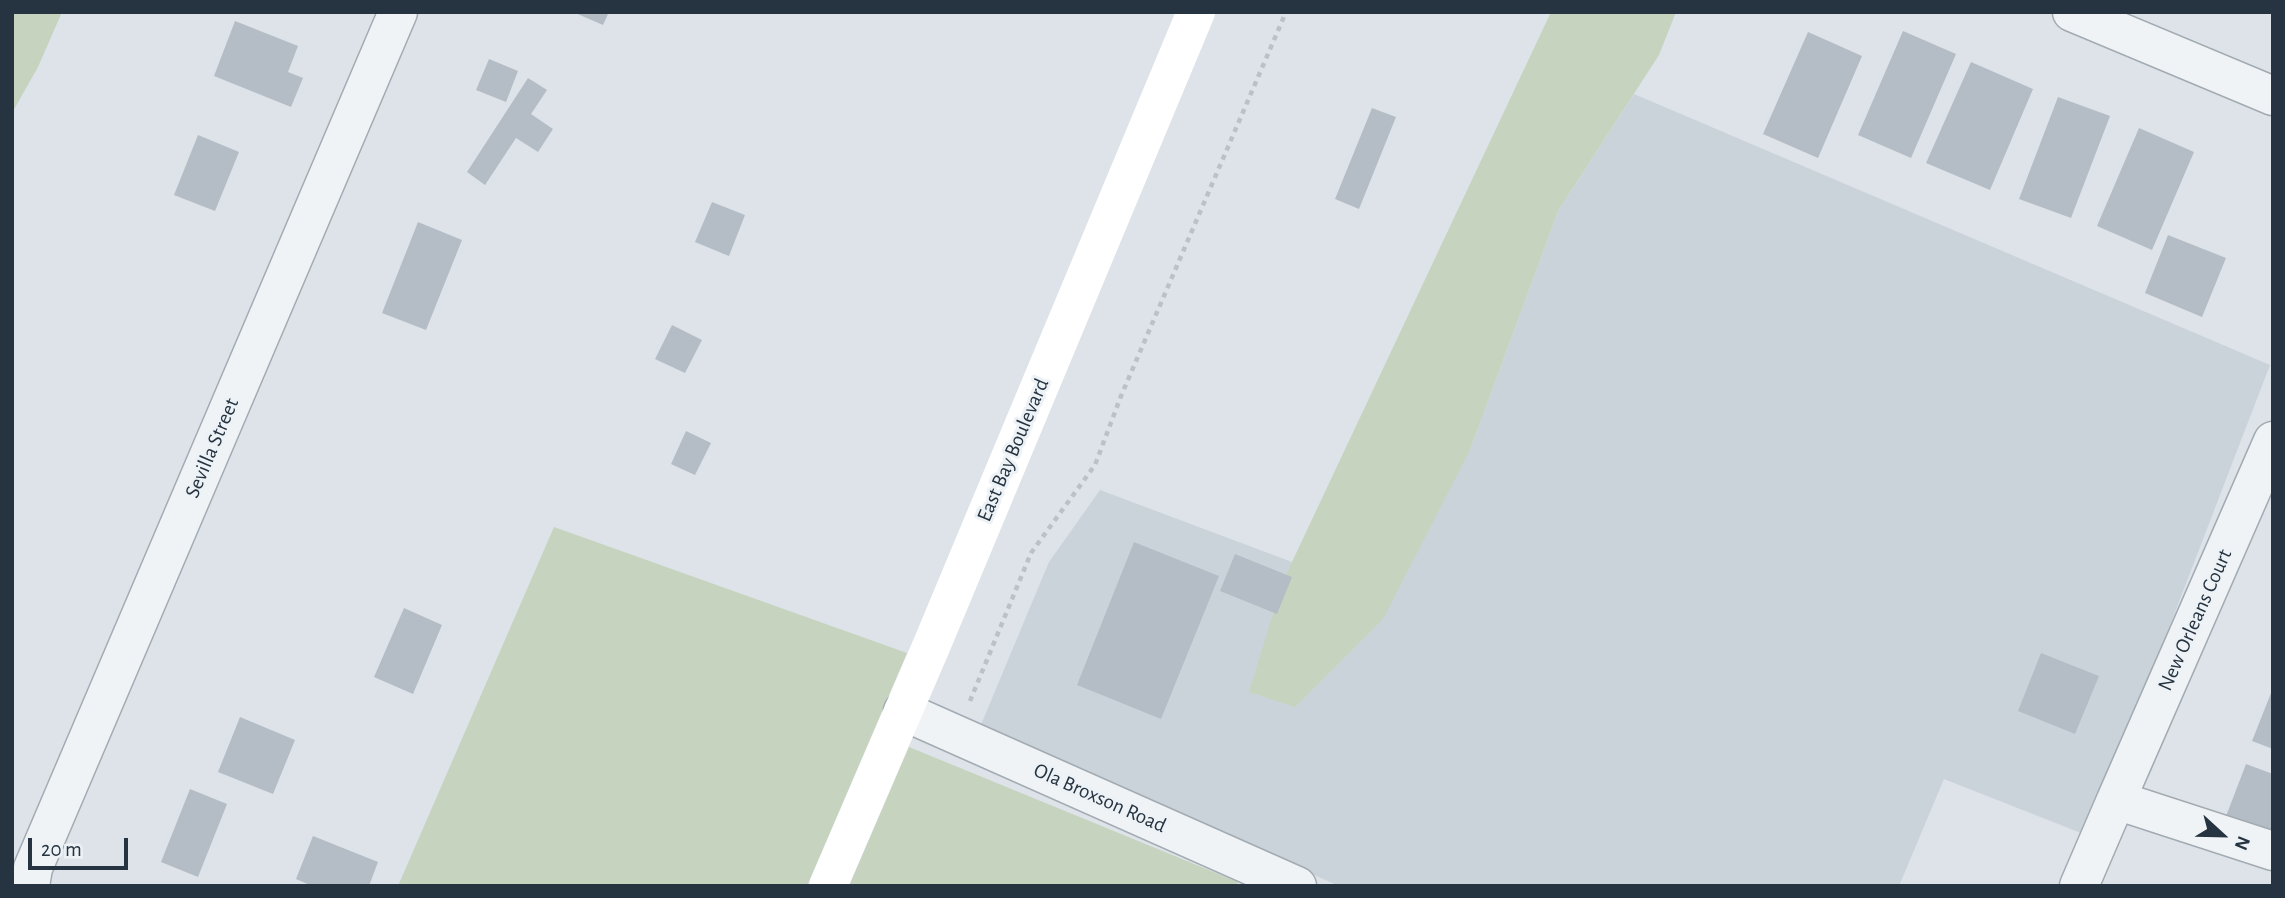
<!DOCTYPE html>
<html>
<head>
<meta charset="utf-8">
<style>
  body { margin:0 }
  #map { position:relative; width:2285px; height:898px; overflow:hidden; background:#dde3e8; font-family:"Alegreya Sans",sans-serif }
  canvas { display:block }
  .frame { position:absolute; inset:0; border:14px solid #263340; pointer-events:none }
  .north { position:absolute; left:2187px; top:800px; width:70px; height:70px; -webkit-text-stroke:5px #edf2f6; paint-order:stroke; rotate:112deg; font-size:19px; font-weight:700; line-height:28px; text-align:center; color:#263340 }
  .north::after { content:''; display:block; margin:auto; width:24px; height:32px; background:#263340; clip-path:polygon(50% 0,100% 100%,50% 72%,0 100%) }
  .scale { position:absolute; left:28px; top:838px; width:100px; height:32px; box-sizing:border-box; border:4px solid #263340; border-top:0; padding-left:9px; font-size:21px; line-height:24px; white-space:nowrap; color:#263340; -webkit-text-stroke:5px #edf2f6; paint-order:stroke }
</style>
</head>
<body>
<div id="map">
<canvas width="2285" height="898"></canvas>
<div class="frame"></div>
<div class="north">N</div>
<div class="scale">20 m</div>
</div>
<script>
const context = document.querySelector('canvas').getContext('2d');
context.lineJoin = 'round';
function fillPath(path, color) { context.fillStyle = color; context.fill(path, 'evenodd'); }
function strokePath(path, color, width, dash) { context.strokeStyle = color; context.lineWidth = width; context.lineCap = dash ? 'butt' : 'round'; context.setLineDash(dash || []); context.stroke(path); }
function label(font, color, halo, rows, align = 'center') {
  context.font = font + ' "Alegreya Sans",sans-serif'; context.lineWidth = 6; context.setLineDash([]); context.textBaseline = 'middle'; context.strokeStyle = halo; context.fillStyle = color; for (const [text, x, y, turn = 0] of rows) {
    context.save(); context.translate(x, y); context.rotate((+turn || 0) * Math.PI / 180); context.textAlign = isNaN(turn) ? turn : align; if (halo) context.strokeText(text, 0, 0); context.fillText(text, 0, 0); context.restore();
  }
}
const built = new Path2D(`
  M1634 94 2270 365 2162 646 2081 833 1944 779 1899 886H1339L980 727 1049 562 1100 490 1292 562 1283 581 1470 450 1558 211Z`);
const green = new Path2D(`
  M12 12H62L38 67 12 113Z
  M1551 12H1676L1659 55 1558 211 1470 450 1383 619 1295 707 1249 692 1283 581Z
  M554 527 907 653 807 886H398Z
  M909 747 1238 882 1236 886H849Z`);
const building = new Path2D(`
  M573 12H609L603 25Z
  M235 21 298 46 288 72 303 78 291 107 214 76Z
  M1903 31 1956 54 1911 158 1858 135Z
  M1808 32 1862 56 1818 158 1763 134Z
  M489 59 518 71 506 102 476 90Z
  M1971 62 2033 89 1990 190 1926 163Z
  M528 78 547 90 531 114 553 129 538 152 516 138 485 185 467 172Z
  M2058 97 2110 116 2071 218 2019 199Z
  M1372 108 1396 117 1359 209 1335 199Z
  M2139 128 2194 152 2152 250 2097 226Z
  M198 135 239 152 215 211 174 195Z
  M712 202 745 215 729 256 695 242Z
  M418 222 462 240 426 330 382 313Z
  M2168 235 2226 258 2202 317 2145 293Z
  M672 325 702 340 685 373 655 359Z
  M686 431 711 443 695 475 671 464Z
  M1134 542 1219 576 1161 719 1077 685Z
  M1235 554 1292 577 1277 614 1220 591Z
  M404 608 442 625 413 694 374 677Z
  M2041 653 2099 676 2075 734 2018 711Z
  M2273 688V749L2252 741Z
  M240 717 295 740 273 794 218 772Z
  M2246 764 2273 774V843L2223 824Z
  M190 789 227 804 198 877 161 862Z
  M313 836 378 862 369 886H312L296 879Z`);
const path = new Path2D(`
  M970 701 1031 553 1095 465 1121 396 1286 12`);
const street = new Path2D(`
  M2072 12 2273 96
  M903 711 1297 886
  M2116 800 2273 441
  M30 886 33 868 398 12
  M2079 886 2116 800 2273 851`);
const secondary = new Path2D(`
  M828 886 933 642 1196 12`);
const streetNames = [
  ["Sevilla Street",212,448,-67],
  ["East Bay Boulevard",1013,450,-67],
  ["New Orleans Court",2195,620,-66],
  ["Ola Broxson Road",1100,798,24]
];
fillPath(built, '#cbd3da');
fillPath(green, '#c6d3be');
fillPath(building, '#b4bdc5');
strokePath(street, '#a2abb2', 41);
strokePath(path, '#bbc1c7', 4.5, [5, 5]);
strokePath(street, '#f0f3f6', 38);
strokePath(secondary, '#fff', 38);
label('21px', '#263340', '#edf2f6', streetNames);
</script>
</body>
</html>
